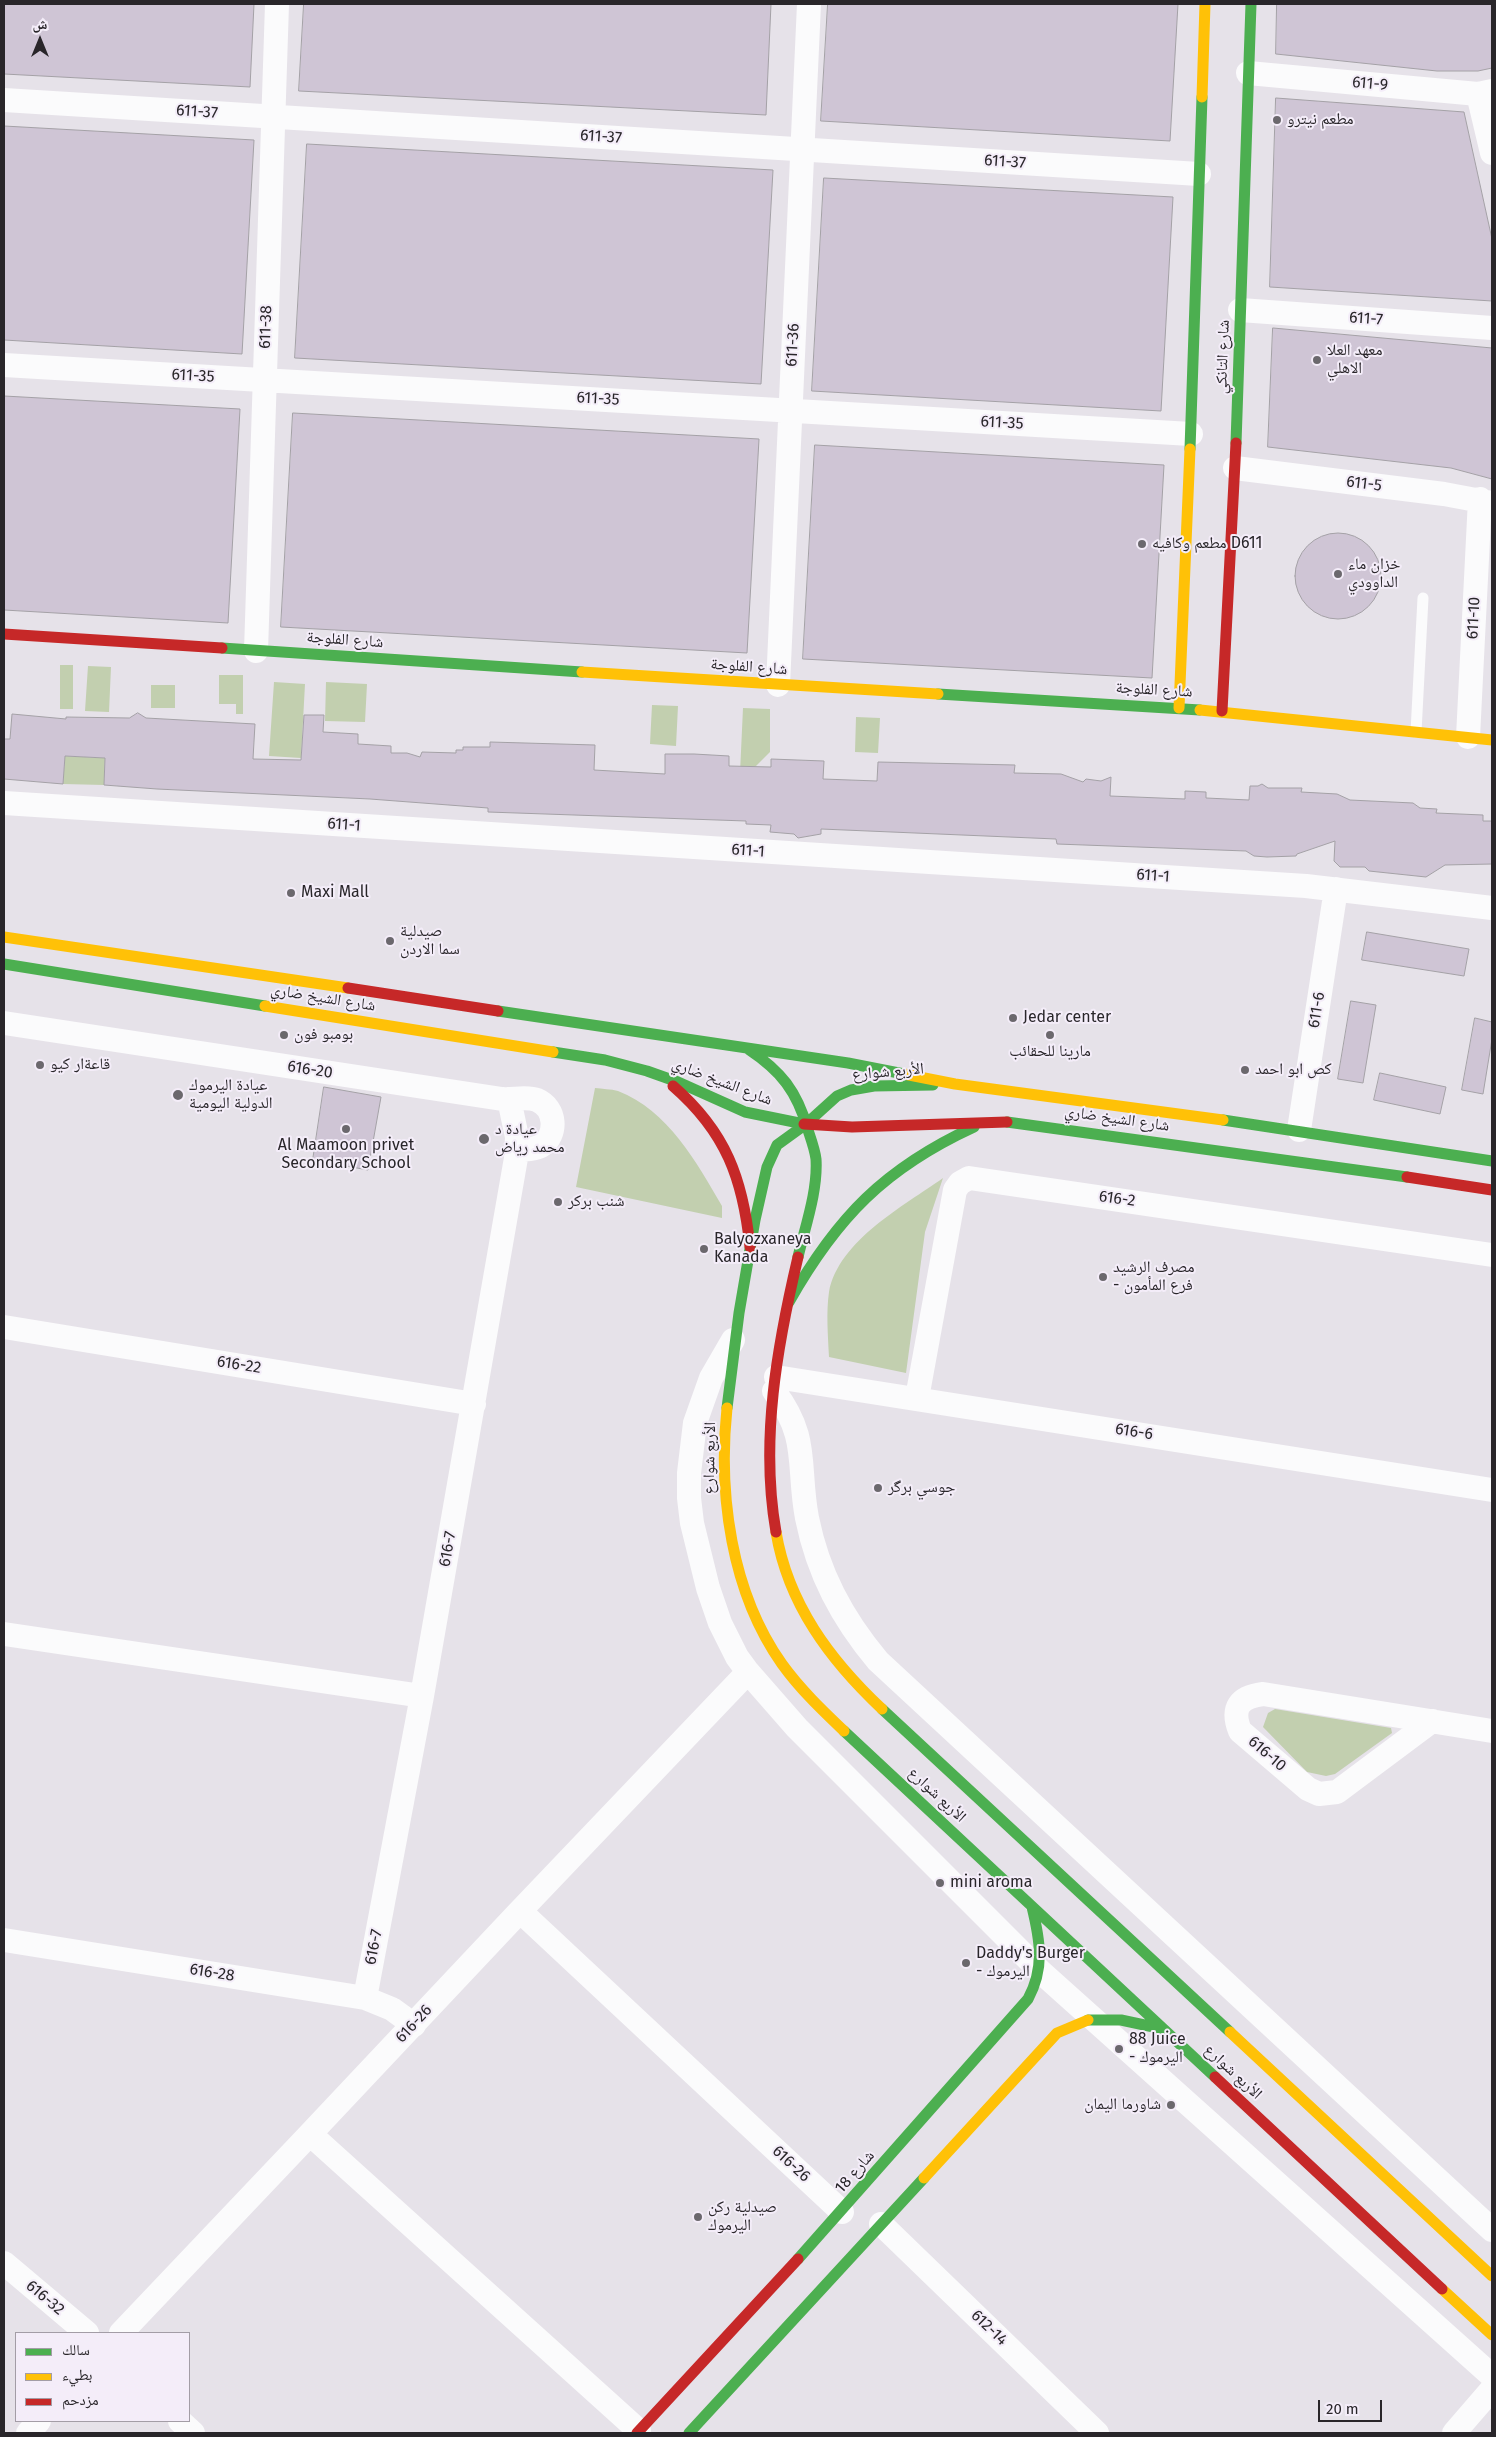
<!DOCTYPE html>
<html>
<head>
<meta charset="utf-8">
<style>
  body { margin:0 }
  #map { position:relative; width:1496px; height:2437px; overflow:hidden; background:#e6e2e9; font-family:"Fira Sans","Noto Naskh Arabic",sans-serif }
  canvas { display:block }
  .frame { position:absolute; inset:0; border:5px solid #29262a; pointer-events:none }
  .legend { position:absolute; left:15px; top:2332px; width:175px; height:90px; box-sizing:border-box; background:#f4edf9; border:1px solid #a39da6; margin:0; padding:6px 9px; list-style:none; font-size:15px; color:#29262a }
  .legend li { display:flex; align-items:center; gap:10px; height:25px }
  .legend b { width:25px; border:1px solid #a39da6 }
  .north { position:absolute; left:15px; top:15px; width:50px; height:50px; -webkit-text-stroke:4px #f4edf9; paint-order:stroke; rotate:0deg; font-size:14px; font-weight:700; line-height:20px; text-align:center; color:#29262a }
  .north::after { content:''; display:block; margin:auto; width:18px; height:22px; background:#29262a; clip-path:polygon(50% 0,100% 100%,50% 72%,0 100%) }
  .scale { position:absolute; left:1318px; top:2400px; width:64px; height:22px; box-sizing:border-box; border:2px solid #29262a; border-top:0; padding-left:6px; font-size:15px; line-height:18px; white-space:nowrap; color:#29262a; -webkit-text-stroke:4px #f4edf9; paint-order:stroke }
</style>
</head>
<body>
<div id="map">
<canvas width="1496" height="2437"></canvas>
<div class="frame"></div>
<ul class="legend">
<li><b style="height:6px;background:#4caf50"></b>سالك</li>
<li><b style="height:6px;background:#ffc107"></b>بطيء</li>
<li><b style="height:6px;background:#c62828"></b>مزدحم</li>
</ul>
<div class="north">ش</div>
<div class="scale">20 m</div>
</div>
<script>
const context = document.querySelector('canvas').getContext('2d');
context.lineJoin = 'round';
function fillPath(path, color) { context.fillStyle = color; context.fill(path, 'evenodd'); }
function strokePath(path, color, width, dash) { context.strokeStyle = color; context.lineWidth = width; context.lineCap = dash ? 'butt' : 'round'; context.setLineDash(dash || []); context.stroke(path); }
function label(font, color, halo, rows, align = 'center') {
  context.font = font + ' "Fira Sans","Noto Naskh Arabic",sans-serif'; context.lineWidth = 4; context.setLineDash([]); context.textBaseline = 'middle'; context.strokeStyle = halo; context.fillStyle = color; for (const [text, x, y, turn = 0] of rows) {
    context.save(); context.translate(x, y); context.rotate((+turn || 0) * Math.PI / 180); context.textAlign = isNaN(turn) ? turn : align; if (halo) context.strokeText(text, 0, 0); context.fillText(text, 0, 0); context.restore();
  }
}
const green = new Path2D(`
  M60 665H73V709H60Z
  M88 666 111 667 109 712 85 711Z
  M219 675H243V714H236V704H219Z
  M274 682 305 684 301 758 269 756Z
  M326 682 367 684 365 722 325 721Z
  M151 685H175V708H151Z
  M652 705 678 706 676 746 650 744Z
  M743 708 770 709V752L748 774 740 773Z
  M856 717 880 718 878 753 855 752Z
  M65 756 105 758 104 785 63 784Z
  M595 1088C602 1089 611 1089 618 1091 668 1110 697 1163 722 1206V1218L576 1187Z
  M943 1178 925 1232 906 1373 829 1357C828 1336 826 1312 829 1292 839 1240 904 1206 943 1178Z
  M1275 1709 1391 1728 1392 1733 1335 1774 1326 1776 1307 1772 1263 1727 1268 1713Z`);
const building = new Path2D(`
  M4 4H254L250 87 4 74Z
  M304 4H771L766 115 299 91Z
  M828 4H1178L1170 141 821 121Z
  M1277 4H1492V68L1478 71H1437L1276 54Z
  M1276 98 1464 112 1492 239V301L1270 287Z
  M4 126 254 140 242 354 4 340Z
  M307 144 773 170 761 384 295 358Z
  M824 178 1173 197 1161 411 812 391Z
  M1273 328 1492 348V479L1451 468 1268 447Z
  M4 396 240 409 228 623 4 610Z
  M293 413 759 439 747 653 281 627Z
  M815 445 1164 465 1152 678 803 659Z
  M1295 576a43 43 0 1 1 86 0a43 43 0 1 1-86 0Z
  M138 713 146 718 255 724 253 759 301 760 304 715H324L323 732 358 734V744L391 746V753H407L420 757 422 752 456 753V750H463V747H490V742L595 745 594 770 665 774V754H694L729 756V766L771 767V759L824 761 823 779 877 781 878 762 1015 765 1014 773 1061 774 1083 782 1086 779 1101 781 1111 777 1110 796 1185 799V791L1206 792V798L1249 800 1250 786H1258L1262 784 1268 788H1302L1301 792 1337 794 1350 800 1413 803 1420 808 1437 809 1436 813 1483 815V821H1492V864L1445 865 1426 877 1369 871 1365 867H1340L1334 861 1335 841 1297 854 1296 856 1267 857 1254 856 1246 851 1057 844 1056 839 821 829V834L798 838 794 834 770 832 771 825 746 824V821L488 812V808L370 799 157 789 104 785 105 758 65 756 63 784 4 779V739H10L12 714 66 719V717L129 718Z
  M1367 932 1469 949 1464 976 1362 960Z
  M1351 1001 1376 1005 1363 1083 1338 1079Z
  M1475 1018 1492 1022V1039L1483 1094 1462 1090Z
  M1380 1073 1446 1087 1440 1114 1374 1100Z
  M324 1087 381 1097 368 1170 313 1160Z`);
const lane = new Path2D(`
  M1416 732 1423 598`);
const street = new Path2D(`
  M1248 73 1478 94 1492 91
  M1478 94 1492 153
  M4 100 1199 174
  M1240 310 1492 328
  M4 365 1191 434
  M1235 468 1444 494 1492 503
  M256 651 277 4
  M778 685 809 4
  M1468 737 1480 499
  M4 803 1306 886 1492 908
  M4 1023 502 1099C513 1100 527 1096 537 1100 556 1108 558 1135 541 1146 533 1150 526 1149 517 1150
  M1299 1130 1336 889
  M4 1327 474 1404
  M733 1340 711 1378 695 1423 689 1473V1498L692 1523 708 1588 720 1623 737 1657 748 1672 797 1728 1041 1972 1492 2376
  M776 1377 1492 1490
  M774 1391C810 1438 797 1465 807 1518 818 1573 842 1618 878 1661L1492 2230
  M917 1398 955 1190 960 1183 969 1178 1492 1255
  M4 1634 422 1696
  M1432 1721 1337 1792 1319 1794 1308 1789 1240 1731C1231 1708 1239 1697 1263 1694L1492 1731
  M520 1911 748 1672
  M4 1940 365 1998 392 2009 414 2025
  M365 1998 422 1696 516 1158 517 1137 509 1099
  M881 2224 1097 2433
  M4 2263 87 2333
  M121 2333 310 2134
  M180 2421 193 2433
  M639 2431 310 2134 520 1911 842 2212
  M28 2433 39 2421
  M1454 2433 1492 2389`);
const fast = new Path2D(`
  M1236 443 1251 4
  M1190 449 1202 97
  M222 648 582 672
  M938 694 1200 710
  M4 964 265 1006
  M498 1011 848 1063 904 1074
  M748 1049C781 1071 797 1091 808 1130 811 1139 815 1150 816 1159 818 1191 805 1227 798 1257
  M553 1052 605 1060 647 1071 678 1082 745 1112 804 1124
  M1223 1120 1492 1161
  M1007 1122 1407 1177
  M789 1302C837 1217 885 1168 974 1127
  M727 1408 739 1313 755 1220 767 1167 777 1145 806 1124 837 1096 851 1090 874 1086 933 1085
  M882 1709 1230 2032
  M844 1731 1215 2077
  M1088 2020H1121L1163 2029
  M798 2259 1028 1999C1045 1968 1040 1940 1032 1907
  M689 2433 924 2178`);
const slow = new Path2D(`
  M1202 97 1205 4
  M582 672 938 694
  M1179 708 1190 449
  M1200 710 1492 740
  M4 937 348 988
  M265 1006 553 1052
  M904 1074 955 1084 1223 1120
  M727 1408C718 1494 731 1592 782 1664 800 1689 822 1710 844 1731
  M776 1532C788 1604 830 1660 882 1709
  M1230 2032 1492 2276
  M924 2178 1057 2033 1088 2020
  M1442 2289 1492 2335`);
const jam = new Path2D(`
  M4 634 222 648
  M1222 711 1236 443
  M348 988 498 1011
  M673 1086C726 1132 743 1179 750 1247
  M804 1124 852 1127 1007 1122
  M1407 1177 1492 1190
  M776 1532C760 1441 777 1346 798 1257
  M1215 2077 1442 2289
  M637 2433 798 2259`);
const markers = [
  [1277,120,5,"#6b686d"],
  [1317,360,5,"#6b686d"],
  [1142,544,5,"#6b686d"],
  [1338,574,5,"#6b686d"],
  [291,893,5,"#6b686d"],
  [390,941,5,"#6b686d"],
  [1013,1018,5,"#6b686d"],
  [284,1035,5,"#6b686d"],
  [1050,1035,5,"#6b686d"],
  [40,1065,5,"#6b686d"],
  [1245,1070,5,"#6b686d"],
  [178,1095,6,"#6b686d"],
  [346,1129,5,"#6b686d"],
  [484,1139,6,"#6b686d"],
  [558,1202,5,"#6b686d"],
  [704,1249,5,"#6b686d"],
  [1103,1277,5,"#6b686d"],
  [878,1488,5,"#6b686d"],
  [940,1883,5,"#6b686d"],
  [966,1963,5,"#6b686d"],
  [1119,2049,5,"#6b686d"],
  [1171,2105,5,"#6b686d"],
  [698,2217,5,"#6b686d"]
];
const streetNames = [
  ["611-9",1370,84,5],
  ["611-37",197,112,4],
  ["611-37",601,137,4],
  ["611-37",1005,162,4],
  ["611-7",1366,319,4],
  ["611-38",266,327,-88],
  ["611-36",793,345,-87],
  ["شارع التانكي",1223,357,-88],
  ["611-35",193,376,3],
  ["611-35",598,399,3],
  ["611-35",1002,423,3],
  ["611-5",1364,484,7],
  ["611-10",1474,618,-87],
  ["شارع الفلوجة",345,640,4],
  ["شارع الفلوجة",749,667,4],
  ["شارع الفلوجة",1154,690,3],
  ["611-1",344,825,4],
  ["611-1",748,851,4],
  ["611-1",1153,876,4],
  ["شارع الشيخ ضاري",323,998,9],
  ["611-6",1317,1010,-81],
  ["616-20",310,1070,9],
  ["الأربع شوارع",888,1072,-5],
  ["شارع الشيخ ضاري",722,1082,21],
  ["شارع الشيخ ضاري",1117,1119,8],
  ["616-2",1117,1199,8],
  ["616-22",239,1365,9],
  ["616-6",1134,1432,9],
  ["الأربع شوارع",710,1458,-89],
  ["616-7",448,1549,-80],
  ["616-10",1267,1754,41],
  ["الأربع شوارع",937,1795,43],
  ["616-7",374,1947,-79],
  ["616-28",212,1973,9],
  ["616-26",414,2024,-47],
  ["الأربع شوارع",1233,2072,43],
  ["616-26",791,2164,43],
  ["شارع 18",855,2172,-49],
  ["616-32",45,2298,40],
  ["612-14",989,2328,44]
];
const poiNames = [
  ["مطعم نيترو",1287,120],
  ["معهد العلا",1327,351],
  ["الاهلي",1327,369],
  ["مطعم وكافيه D611",1152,544],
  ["خزان ماء",1348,565],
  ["الداوودي",1348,583],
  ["Maxi Mall",301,893],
  ["صيدلية",400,932],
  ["سما الاردن",400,950],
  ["Jedar center",1023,1018],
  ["بومبو فون",294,1035],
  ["مارينا للحقائب",1050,1052,"center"],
  ["قاعةار كيو",50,1065],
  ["كص ابو احمد",1255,1070],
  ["عيادة اليرموك",189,1086],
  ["الدولية اليومية",189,1104],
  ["عيادة د",495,1130],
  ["محمد رياض",495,1148],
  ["Al Maamoon privet",346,1146,"center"],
  ["Secondary School",346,1164,"center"],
  ["شنب بركر",568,1202],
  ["Balyozxaneya",714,1240],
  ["Kanada",714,1258],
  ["مصرف الرشيد",1113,1268],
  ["- فرع المأمون",1113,1286],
  ["جوسي برگر",888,1488],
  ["mini aroma",950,1883],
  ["Daddy's Burger",976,1954],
  ["- اليرموك",976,1972],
  ["88 Juice",1129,2040],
  ["- اليرموك",1129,2058],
  ["شاورما اليمان",1161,2105,"right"],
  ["صيدلية ركن",708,2208],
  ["اليرموك",708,2226]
];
fillPath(green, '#c2cfaf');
fillPath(building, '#cfc5d5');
strokePath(building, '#a4a1a6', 1);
strokePath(lane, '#fbfbfc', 11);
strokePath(street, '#fbfbfc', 24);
strokePath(fast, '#4caf50', 11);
strokePath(slow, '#ffc107', 11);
strokePath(jam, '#c62828', 11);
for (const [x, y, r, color] of markers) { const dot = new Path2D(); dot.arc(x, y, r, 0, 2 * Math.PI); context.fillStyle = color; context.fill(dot); strokePath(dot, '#f4edf9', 2); }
label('16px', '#29262a', '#f4edf9', streetNames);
label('16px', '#29262a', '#f4edf9', poiNames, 'left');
</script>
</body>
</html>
